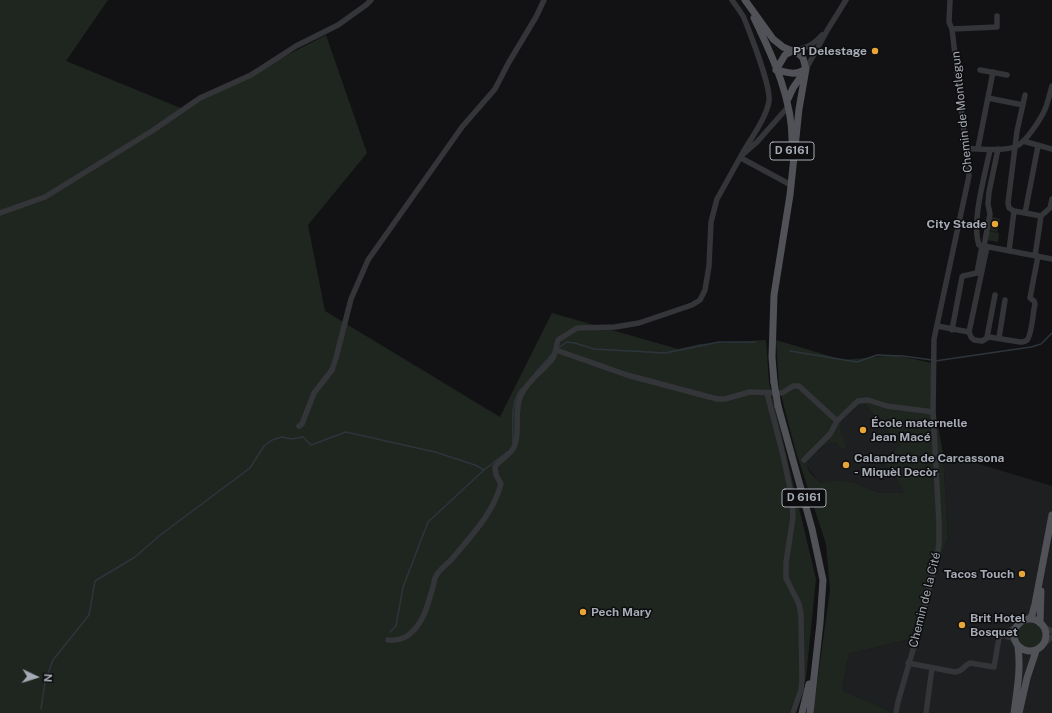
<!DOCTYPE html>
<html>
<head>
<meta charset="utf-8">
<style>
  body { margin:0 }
  #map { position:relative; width:1052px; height:713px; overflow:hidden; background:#121214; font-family:"Public Sans",sans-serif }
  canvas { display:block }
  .north { position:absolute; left:16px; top:657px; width:40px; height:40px; -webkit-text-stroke:3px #0d0d0f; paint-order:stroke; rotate:94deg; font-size:11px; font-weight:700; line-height:16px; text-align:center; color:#a5aab4 }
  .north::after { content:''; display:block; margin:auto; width:14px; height:18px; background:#a5aab4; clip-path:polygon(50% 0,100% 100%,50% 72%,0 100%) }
</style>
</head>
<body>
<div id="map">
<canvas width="1052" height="713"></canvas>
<div class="north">N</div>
</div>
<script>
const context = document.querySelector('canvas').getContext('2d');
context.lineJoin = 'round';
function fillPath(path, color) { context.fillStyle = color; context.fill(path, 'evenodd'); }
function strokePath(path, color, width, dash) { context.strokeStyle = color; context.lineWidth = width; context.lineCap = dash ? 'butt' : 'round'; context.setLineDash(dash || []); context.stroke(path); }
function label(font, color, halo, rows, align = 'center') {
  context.font = font + ' "Public Sans",sans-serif'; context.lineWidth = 3; context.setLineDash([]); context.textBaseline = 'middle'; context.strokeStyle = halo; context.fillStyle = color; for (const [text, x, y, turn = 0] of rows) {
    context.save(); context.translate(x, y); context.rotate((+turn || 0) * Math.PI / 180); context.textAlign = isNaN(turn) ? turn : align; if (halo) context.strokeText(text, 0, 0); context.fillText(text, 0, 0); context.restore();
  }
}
const built = new Path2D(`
  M860 404H865L900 446 882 461 897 479 904 493H879L855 483 832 481 820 483 807 467V463L810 458 828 442H833L842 448 846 446 840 436V424L845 417Z
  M943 453 1052 486V713H894L842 690 849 654 910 639 948 538Z`);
const green = new Path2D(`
  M0 0H108L66 61 183 109 326 35 367 153 308 225 325 311 500 417 552 313 678 349 700 344 766 340 769 382 816 579 806 678 790 713H0Z
  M992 217H993L1000 219 997 232 991 231 990 229Z
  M988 231 999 233 998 242 987 240Z
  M776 340 843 360 895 355 931 363 935 409 943 453 948 538 910 639 849 654 842 690 894 713H814V705L830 590 826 544 795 449 779 387ZM860 404H865L900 446 882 461 897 479 904 493H879L855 483 843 481H832L820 483C816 478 807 471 807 465 807 460 826 441 832 442 835 442 839 446 842 449L847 446C832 423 843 418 860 404Z
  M1017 636a13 13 0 1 1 26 0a13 13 0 1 1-26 0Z`);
const stream = new Path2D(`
  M558 348 567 342 575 343 594 349 665 353 719 342H755
  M790 351 857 362 877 355 903 356 932 360
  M935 361 1031 347 1041 344 1052 333
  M535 373 553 353
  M513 442C513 425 510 403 521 389
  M390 632 396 626 403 587 428 522 484 470 507 452
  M41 709 45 682 53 660 89 615 95 581 135 557 159 536 250 468 264 446 272 440 282 437 292 439 303 437 311 445 346 432 435 452 475 465 484 470`);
const minor = new Path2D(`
  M732 0C736 6 741 12 744 18 750 33 771 87 769 101 767 117 749 141 741 156L757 142 788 107
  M952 29 997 27V16
  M794 50C807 48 813 45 822 35
  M806 69 828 29 846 0
  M980 70 1007 75
  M1025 95 1017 131 1008 203 1009 208 1014 211 1041 216 1050 208 1052 199
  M988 98 1023 105
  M1023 141 1052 149
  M978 148 993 72
  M966 149C982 148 999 152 1015 147 1026 143 1042 117 1046 107 1048 101 1050 93 1052 86
  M990 150C985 175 971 222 979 245L1052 259
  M741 158 791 185
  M0 213 45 197 152 131 200 98 251 75 296 46 338 25 366 5 371 0
  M1025 213 1038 146
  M984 246 990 214 988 204 989 192 998 149
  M1009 251 1014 211
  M1035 256 1041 216
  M937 326 969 332 987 247
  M952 330 962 277 963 276 977 273 982 246
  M969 332 971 337 974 340 982 341 989 337 1020 342C1023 342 1025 342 1027 340 1032 335 1033 311 1035 304L1034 301 1030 298 1038 256
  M987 337 995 295
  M999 338 1005 300
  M556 350 627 375 717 399H725L750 392 782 393 793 386H799L837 421
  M767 393 783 455 792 498 793 517 786 563V578L799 604 801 615 802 681 801 690 793 713
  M299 426 302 424 314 393 332 370 336 358 351 299 368 260 462 127 495 89 509 62 536 17 544 0
  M804 460 830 434 837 421 858 401 868 400 887 406 933 412
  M1044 627 1052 631
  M1002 635 1014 639
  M388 640C398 641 406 639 413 631 425 619 428 603 433 587 434 584 434 579 436 576 439 570 446 565 451 560 470 537 493 514 501 484L496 475 495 467C500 459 510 456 514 447 521 432 513 413 521 395 528 380 543 371 553 358 556 352 556 346 558 340L577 328 615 327 639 323 692 305 700 300 705 290 709 266 711 222 717 199 741 156
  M1045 643 1052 637
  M908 663 955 672C963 672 963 666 970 663L994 667 999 638 1002 635 1017 626
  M896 713 898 702 921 622 936 560 939 545V522L933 412 934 339 969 176 952 29 949 22 950 0
  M926 713 932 668`);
const major = new Path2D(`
  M745 0 773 39 783 47 799 54 803 58 806 69 799 109 790 195 774 295 772 357 774 382
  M754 18C773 57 794 102 792 147
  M776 70C787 72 794 76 804 70
  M776 70 785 55 794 50
  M787 101 793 88 804 72
  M778 406 812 529 823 580 820 623 810 713
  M1014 635a16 16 0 1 1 32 0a16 16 0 1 1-32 0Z
  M1029 619 1032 615 1035 604 1052 515
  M1040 623 1041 591
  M802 713 809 684
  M1014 713C1017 690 1021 670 1018 647
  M1019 713 1027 678 1036 651`);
const majorBridge = new Path2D(`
  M774 382 778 406`);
const markers = [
  [875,51,4,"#e7a637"],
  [995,224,4,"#e7a637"],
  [863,430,4,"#e7a637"],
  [846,465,4,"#e7a637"],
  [1022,574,4,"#e7a637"],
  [583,612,4,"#e7a637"],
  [962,625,4,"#e7a637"]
];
const shields = [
  [792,151,44],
  [804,498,44]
];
const shieldNames = [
  ["D 6161",792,151],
  ["D 6161",804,498]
];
const poiNames = [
  ["P1 Delestage",867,51,"right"],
  ["City Stade",987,224,"right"],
  ["École maternelle",871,423],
  ["Jean Macé",871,437],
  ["Calandreta de Carcassona",854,458],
  ["- Miquèl Decòr",854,472],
  ["Tacos Touch",1014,574,"right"],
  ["Pech Mary",591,612],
  ["Brit Hotel",970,618],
  ["Bosquet",970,632]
];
const streetNames = [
  ["Chemin de Montlegun",962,112,-96],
  ["Chemin de la Cité",925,600,-76]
];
fillPath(built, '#1e1f21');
fillPath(green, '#1f2620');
strokePath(stream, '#2d353c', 1.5);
strokePath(minor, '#343539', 5.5);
strokePath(major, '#505257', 7);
strokePath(majorBridge, '#505257', 7);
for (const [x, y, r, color] of markers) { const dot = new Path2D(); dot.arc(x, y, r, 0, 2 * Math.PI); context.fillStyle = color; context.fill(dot); strokePath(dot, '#0d0d0f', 1.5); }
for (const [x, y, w] of shields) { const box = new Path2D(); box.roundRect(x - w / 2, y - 9, w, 18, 3); context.fillStyle = '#0d0d0f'; context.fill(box); strokePath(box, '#a5aab4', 1); }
label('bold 11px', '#a5aab4', null, shieldNames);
label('bold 12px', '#a5aab4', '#0d0d0f', poiNames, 'left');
label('12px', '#a5aab4', '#0d0d0f', streetNames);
</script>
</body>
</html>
